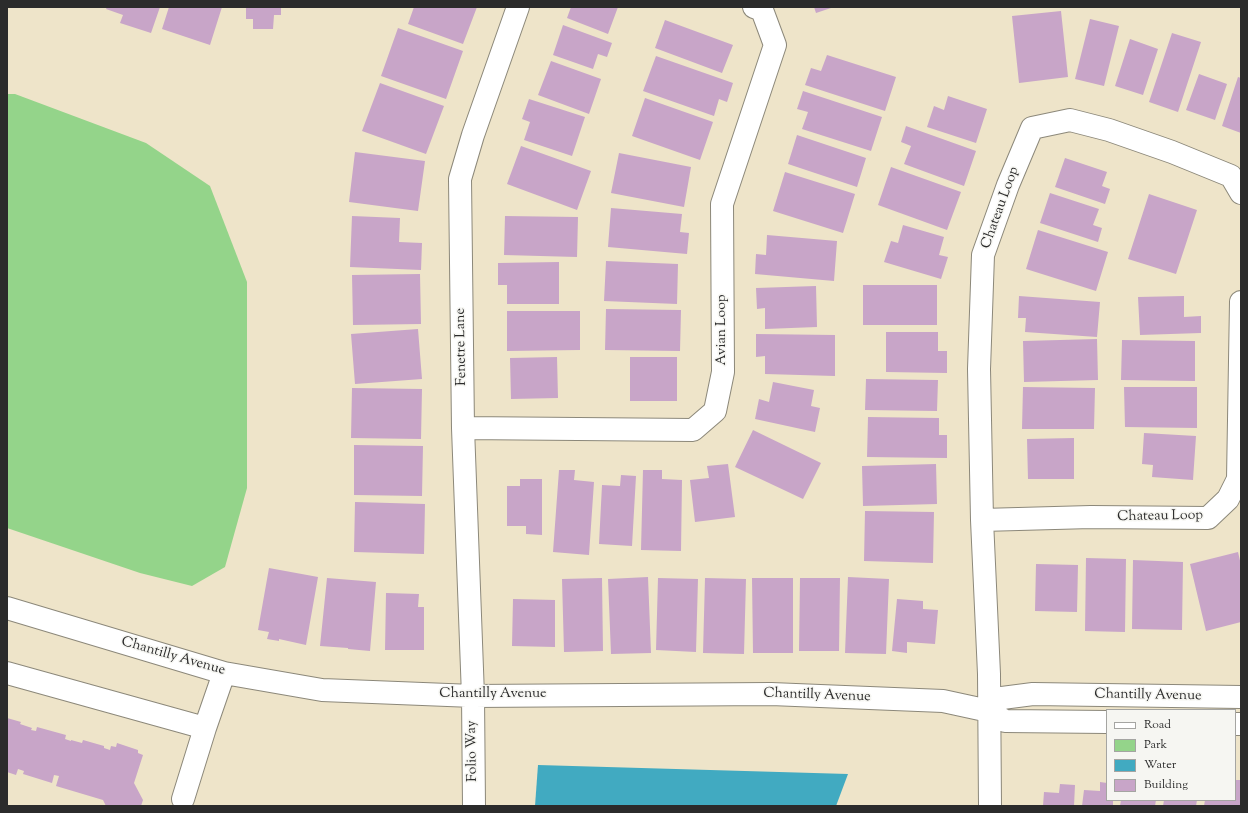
<!DOCTYPE html>
<html>
<head>
<meta charset="utf-8">
<style>
  body { margin:0 }
  #map { position:relative; width:1248px; height:813px; overflow:hidden; background:#eee4c9; font-family:"Sorts Mill Goudy",serif }
  canvas { display:block }
  .frame { position:absolute; inset:0; border:8px solid #2b2b2b; pointer-events:none }
  .legend { position:absolute; left:1106px; top:709px; width:130px; height:92px; box-sizing:border-box; background:#f6f6f2; border:1px solid #a5a5a2; margin:0; padding:5px 7px; list-style:none; font-size:12px; color:#2b2b2b }
  .legend li { display:flex; align-items:center; gap:8px; height:20px }
  .legend b { width:20px; border:1px solid #a5a5a2 }
</style>
</head>
<body>
<div id="map">
<canvas width="1248" height="813"></canvas>
<div class="frame"></div>
<ul class="legend">
<li><b style="height:5px;background:#fff"></b>Road</li>
<li><b style="height:11px;background:#94d48a"></b>Park</li>
<li><b style="height:11px;background:#41aac1"></b>Water</li>
<li><b style="height:11px;background:#c8a5c8"></b>Building</li>
</ul>
</div>
<script>
const context = document.querySelector('canvas').getContext('2d');
context.lineJoin = 'round';
function fillPath(path, color) { context.fillStyle = color; context.fill(path, 'evenodd'); }
function strokePath(path, color, width, dash) { context.strokeStyle = color; context.lineWidth = width; context.lineCap = dash ? 'butt' : 'round'; context.setLineDash(dash || []); context.stroke(path); }
function label(font, color, halo, rows, align = 'center') {
  context.font = font + ' "Sorts Mill Goudy",serif'; context.lineWidth = 3; context.setLineDash([]); context.textBaseline = 'middle'; context.strokeStyle = halo; context.fillStyle = color; for (const [text, x, y, turn = 0] of rows) {
    context.save(); context.translate(x, y); context.rotate((+turn || 0) * Math.PI / 180); context.textAlign = isNaN(turn) ? turn : align; if (halo) context.strokeText(text, 0, 0); context.fillText(text, 0, 0); context.restore();
  }
}
const green = new Path2D(`
  M7 94H15L146 143 210 186 247 282V488L225 567 192 586 140 573 7 528Z`);
const water = new Path2D(`
  M538 765 848 774 836 806H535Z`);
const building = new Path2D(`
  M107 7H160L151 33 120 23 123 15 106 9Z
  M169 7H222L210 45 162 29Z
  M246 7H281V15H274L273 29H253V19H246Z
  M414 7H477L463 44 408 24Z
  M571 7H618L608 34 567 18Z
  M814 7H834L816 13Z
  M1061 11 1068 77 1019 83 1012 16Z
  M1090 19 1119 26 1104 86 1075 79Z
  M665 20 733 45 722 73 655 48Z
  M563 25 612 43 607 57 598 54 593 69 553 55Z
  M398 28 463 51 446 99 381 76Z
  M1172 33 1201 42 1178 112 1149 102Z
  M1130 39 1158 49 1143 95 1115 86Z
  M827 55 896 77 885 111 805 85 811 68 821 71Z
  M656 56 733 83 727 102 719 99 714 116 643 91Z
  M551 61 601 79 589 114 538 95Z
  M1199 74 1227 84 1215 120 1186 110Z
  M1238 77 1241 78V133L1222 126Z
  M380 83 444 106 426 154 362 131Z
  M803 91 882 117 871 151 802 129 808 112 797 109Z
  M948 96 987 109 976 143 927 127 934 106 944 110Z
  M645 98 713 122 700 160 632 136Z
  M529 99 585 117 572 156 524 140 530 122 522 119Z
  M906 126 976 151 964 186 904 164 911 146 901 142Z
  M797 135 866 158 857 187 788 164Z
  M521 146 591 171 577 210 507 184Z
  M355 152 425 161 418 211 349 202Z
  M619 153 691 167 684 207 611 193Z
  M1065 158 1107 172 1102 186 1110 189 1105 204 1055 187Z
  M891 167 961 192 947 230 878 205Z
  M785 172 855 194 843 233 773 211Z
  M1050 193 1099 209 1093 225 1102 228 1098 242 1040 223Z
  M1149 194 1197 210 1176 274 1128 259Z
  M611 208 682 214 680 232 689 233 687 254 608 247Z
  M352 216 400 218 399 242 422 243 421 270 350 267Z
  M505 216 578 217 577 257 504 255Z
  M903 225 944 237 939 255 948 257 941 279 884 262 891 241 898 243Z
  M1038 230 1108 252 1096 291 1026 269Z
  M767 235 837 241 834 281 755 274 756 254 766 255Z
  M606 261 678 264 677 304 604 301Z
  M559 262V304H507V285H498V263Z
  M420 274 421 324 353 325 352 275Z
  M863 285H937V325H863Z
  M816 286 817 327 765 329V308L757 309 756 288Z
  M1019 296 1100 302 1097 337 1025 332 1026 318H1018Z
  M1184 296V317L1201 316V333L1140 335 1138 297Z
  M606 309 681 310 680 351 605 350Z
  M507 311H580V350L507 351Z
  M418 329 422 379 355 384 351 334Z
  M886 332H938V351H947V373L886 372Z
  M756 334 835 335V376L765 374V356L756 357Z
  M1097 339 1098 380 1024 382 1023 341Z
  M1122 340 1195 341V381L1121 380Z
  M557 357 558 398 511 399 510 358Z
  M630 357H677V401H630Z
  M866 379 938 380 937 411 865 410Z
  M773 382 814 390 811 406 820 408 815 432 755 419 759 399 769 402Z
  M1023 387 1095 388 1094 429H1022Z
  M1124 387H1197V428L1125 427Z
  M352 388 422 389 421 439 351 438Z
  M868 417 939 418V435H947V458L867 457Z
  M753 430 821 463 803 499 735 467Z
  M1144 433 1196 436 1193 480 1152 477 1153 465 1142 464Z
  M1074 438V479H1028L1027 439Z
  M354 445 423 446 422 496 354 495Z
  M728 464 735 517 695 522 690 480 709 478 707 466Z
  M936 464 937 504 863 506 862 466Z
  M559 470H575L574 480 594 482 589 555 553 552Z
  M643 470H662V479L682 480 681 551 641 550Z
  M621 475 636 476 632 546 599 544 602 485 620 486Z
  M520 479H542V535L526 534V526H507V486H520Z
  M355 502 425 504 424 554 354 552Z
  M865 511 934 512 933 563 864 561Z
  M1238 552 1241 565V622L1206 631 1190 564Z
  M1086 558 1126 559 1125 632 1085 631Z
  M1133 560 1183 562 1182 630 1132 629Z
  M1036 564 1078 565 1077 612 1035 611Z
  M269 568 318 577 306 645 279 639V641L267 639 269 632 258 630Z
  M648 577 651 653 611 654 608 579Z
  M848 577 889 579 886 654 845 653Z
  M327 578 376 582 370 651 348 649V648L320 646Z
  M602 578 603 651 564 652 562 579Z
  M658 578 698 579 696 652 656 650Z
  M705 578 746 579 744 654 703 653Z
  M752 578H793V653H753Z
  M800 578H840L839 651H799Z
  M386 593 419 594 418 607H424V650H385Z
  M513 599 555 600V647L512 646Z
  M897 599 923 601V609L938 610 935 644 907 642V653L892 651Z
  M7 718 21 722 20 724 32 728 31 730 36 731 37 727 66 735 65 739 71 741V740L82 743 83 740 104 746V748L110 750 111 746 116 747 117 743 138 750V753L143 755 134 783 143 800 141 806H106L103 800 56 786 59 776 54 775 52 783 23 774 24 771 18 769 16 775 7 772Z
  M1235 780H1241L1240 806H1204L1205 800H1235Z
  M1100 782 1107 783V800H1113V806H1082L1084 790 1100 791Z
  M1060 784 1075 785 1074 806H1043L1044 792 1059 793Z
  M1121 800H1156L1155 806H1120Z
  M1164 800H1197L1196 806H1163Z`);
const minor = new Path2D(`
  M463 428 693 430 715 411 723 372 722 204 775 45 762 10 754 7
  M982 520 1091 517 1208 518 1228 499 1238 479 1241 302
  M7 608 224 673 322 690 473 696 771 694 943 701 989 711 1005 721 1107 722
  M7 673 205 728 224 673
  M989 711 1002 698 1033 694 1241 697
  M1235 724H1241
  M183 799 205 728
  M474 806 473 696 463 428 460 179 473 135 518 7
  M990 806 989 674 982 520 979 369 983 255 1008 185 1032 128 1070 120 1109 130 1172 152 1231 176 1241 193`);
const streetNames = [
  ["Chateau Loop",1001,208,-70],
  ["Avian Loop",723,330,-90],
  ["Fenetre Lane",462,347,-91],
  ["Chateau Loop",1160,517,-1],
  ["Chantilly Avenue",173,657,16],
  ["Chantilly Avenue",493,695],
  ["Chantilly Avenue",817,696,2],
  ["Chantilly Avenue",1148,696,1],
  ["Folio Way",473,751,-91]
];
fillPath(green, '#94d48a');
fillPath(water, '#41aac1');
fillPath(building, '#c8a5c8');
strokePath(minor, '#8c887a', 24);
strokePath(minor, '#fff', 22);
label('14px', '#2b2b2b', '#f6f6f2', streetNames);
</script>
</body>
</html>
